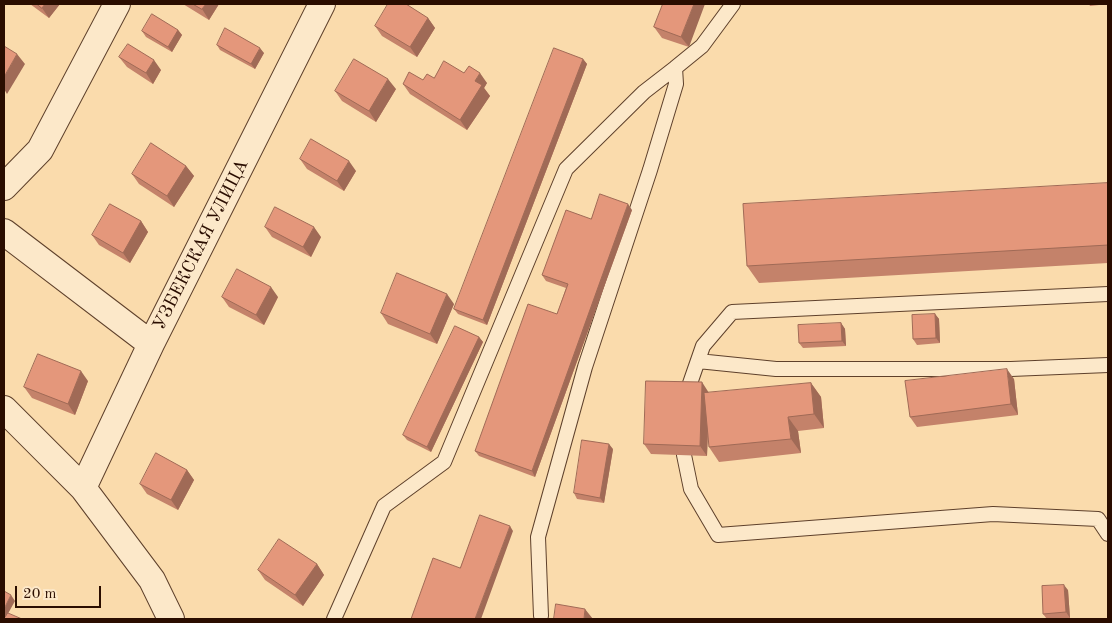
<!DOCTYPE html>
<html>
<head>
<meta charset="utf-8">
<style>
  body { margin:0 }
  #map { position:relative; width:1112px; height:623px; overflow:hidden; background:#fadbac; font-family:"Old Standard TT",serif }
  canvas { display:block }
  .frame { position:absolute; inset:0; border:5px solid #2a0d00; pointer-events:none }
  .scale { position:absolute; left:15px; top:586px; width:86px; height:22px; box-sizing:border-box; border:2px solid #2a0d00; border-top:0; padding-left:6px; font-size:15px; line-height:18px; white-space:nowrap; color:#2a0d00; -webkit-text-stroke:4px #fce8c9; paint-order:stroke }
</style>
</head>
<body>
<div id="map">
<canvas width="1112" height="623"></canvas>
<div class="frame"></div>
<div class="scale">20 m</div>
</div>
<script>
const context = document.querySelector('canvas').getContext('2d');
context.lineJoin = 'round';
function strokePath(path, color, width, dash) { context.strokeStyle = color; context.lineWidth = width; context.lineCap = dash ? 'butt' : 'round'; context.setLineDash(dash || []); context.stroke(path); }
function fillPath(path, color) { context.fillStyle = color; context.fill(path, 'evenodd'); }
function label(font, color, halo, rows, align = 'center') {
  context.font = font + ' "Old Standard TT",serif'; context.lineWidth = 4.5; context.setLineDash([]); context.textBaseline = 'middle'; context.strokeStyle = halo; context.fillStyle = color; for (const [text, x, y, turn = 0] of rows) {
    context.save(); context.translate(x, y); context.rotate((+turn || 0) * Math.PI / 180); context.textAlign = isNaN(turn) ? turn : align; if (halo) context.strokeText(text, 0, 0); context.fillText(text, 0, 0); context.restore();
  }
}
const service = new Path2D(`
  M698 361 776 369H1011L1108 365
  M687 392 703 346 732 312 1108 294
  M684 455 691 489 718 535 993 514 1098 519 1108 534
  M541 616 538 537 585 367 650 170 676 84 675 68
  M334 619 384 506 444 462 566 169 644 92 675 68 702 46 733 4`);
const minor = new Path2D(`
  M4 187 40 150 117 4
  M4 232 151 344
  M4 409 83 488 152 580 171 619
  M83 488 151 344 322 4`);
const wall = new Path2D(`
  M30 4H60L49 18Z
  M183 4H219L209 20Z
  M663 4 689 47 662 38 654 27Z
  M1089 4H1108L1090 6Z
  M428 18 435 28 417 57 382 36 375 26Z
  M178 30 182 35 172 52 146 37 142 31Z
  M217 45 264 53 255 69 220 50Z
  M119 57 161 70 153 84 127 67Z
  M583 59 587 64 487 325 458 314 454 309Z
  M464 73 487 83 484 88 490 96 467 130 410 94 403 84 434 78Z
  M396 89 376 122 342 101 335 91Z
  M300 159 356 171 344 191 307 169Z
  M186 166 194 176 174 207 139 184 132 174Z
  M1108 183V263L759 283 747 266Z
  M632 210 535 477 479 456 475 451 557 314 566 288 546 281 542 275 591 219Z
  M141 221 148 232 130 263 99 245 92 235Z
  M265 227 321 237 311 257 272 237Z
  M222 297H278L264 325 229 307Z
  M454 304 437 344 388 324 381 313Z
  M935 314 939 319 940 343 917 345 913 339Z
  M841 323 845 329 846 346 803 348 799 343Z
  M479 337 483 342 431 452 407 440 403 435Z
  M1014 379 1018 415 917 427 910 417Z
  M88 381 75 415 32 398 24 387Z
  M811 383 821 397 824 428 798 431 801 453 719 462 709 447 708 433 707 456 651 454 644 444 709 393Z
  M613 449 604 503 577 499 574 493Z
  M187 470 194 480 178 510 147 494 140 484Z
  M317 564 324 575 303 606 265 580 258 570Z
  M1068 590 1070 618 1047 619 1043 614Z`);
const shadedWall = new Path2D(`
  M45 4H60L49 18 42 8Z
  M206 4H219L209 20 202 9Z
  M694 4H705L689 47 681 37Z
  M428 18 435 28 417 57 410 47Z
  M178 30 182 35 172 52 168 47Z
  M260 48 264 53 255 69 251 64Z
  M17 54 25 64 7 94 4 89V77Z
  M583 59 587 64 487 325 483 320Z
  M154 60 161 70 153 84 146 73Z
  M480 73 487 83 484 88 490 96 467 130 460 120 475 81Z
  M388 79 396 89 376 122 369 111Z
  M349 161 356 171 344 191 337 181Z
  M186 166 194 176 174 207 167 196Z
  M628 204 632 210 535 477 532 471Z
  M141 221 148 232 130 263 123 253Z
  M314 227 321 237 311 257 303 247Z
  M271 287 278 297 264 325 256 315Z
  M447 294 454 304 437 344 430 334Z
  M935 314 939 319 940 343 936 338Z
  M841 323 845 329 846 346 842 341Z
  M479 337 483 342 431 452 427 447Z
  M1007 369 1014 379 1018 415 1011 404Z
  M81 371 88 381 75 415 68 404Z
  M702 382 709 393 707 456 700 446Z
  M811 383 821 397 824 428 814 414Z
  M788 417 798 431 801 453 791 439Z
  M609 444 613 449 604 503 600 498Z
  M187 470 194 480 178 510 171 500Z
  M510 526 513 531 481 619H475Z
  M317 564 324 575 303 606 295 595Z
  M1064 585 1068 590 1070 618 1066 612Z
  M11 595 15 601 5 619H4V609Z
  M585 609 593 619H584Z`);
const building = new Path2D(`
  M37 4H45L42 8Z
  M193 4H206L202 9Z
  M388 4H406L428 18 410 47 375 26Z
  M663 4H694L681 37 654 27Z
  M152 14 178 30 168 47 142 31Z
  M225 28 260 48 251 64 217 45Z
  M128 44 154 60 146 73 119 57Z
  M4 46 17 54 4 77Z
  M554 48 583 59 483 320 454 309Z
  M354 59 388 79 369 111 335 91Z
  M444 61 464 73 469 66 480 73 475 81 482 85 460 120 403 84 409 72 423 80 427 74 434 78Z
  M311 139 349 161 337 181 300 159Z
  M151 143 186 166 167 196 132 174Z
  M1108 183V245L747 266 743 204Z
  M600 194 628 204 532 471 475 451 528 304 557 314 568 284 542 275 566 210 591 219Z
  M110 204 141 221 123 253 92 235Z
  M275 207 314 227 303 247 265 227Z
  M237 269 271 287 256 315 222 297Z
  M397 273 447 294 430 334 381 313Z
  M935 314 936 338 913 339 912 315Z
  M841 323 842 341 799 343 798 325Z
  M455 326 479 337 427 447 403 435Z
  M38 354 81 371 68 404 24 387Z
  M1007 369 1011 404 910 417 905 381Z
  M646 381 702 382 700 446 644 444Z
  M811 383 814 414 788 417 791 439 709 447 704 393Z
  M582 440 609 444 600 498 574 493Z
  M156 453 187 470 171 500 140 484Z
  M480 515 510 526 475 619H411L433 558 460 568Z
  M279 539 317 564 295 595 258 570Z
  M1064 585 1066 612 1043 614 1042 586Z
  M4 591 11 595 4 609Z
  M556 604 585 609 584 619H554Z
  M8 613 22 619H4Z`);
const streetNames = [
  ["УЗБЕКСКАЯ УЛИЦА",201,245,-63]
];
strokePath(service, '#5e402b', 16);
strokePath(minor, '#5e402b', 28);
strokePath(service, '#fce8c9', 14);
strokePath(minor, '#fce8c9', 26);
fillPath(wall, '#c4826a');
fillPath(shadedWall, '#a06a56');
fillPath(building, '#e4977b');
strokePath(building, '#a06a56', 1);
label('18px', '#2a0d00', '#fce8c9', streetNames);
</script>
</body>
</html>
